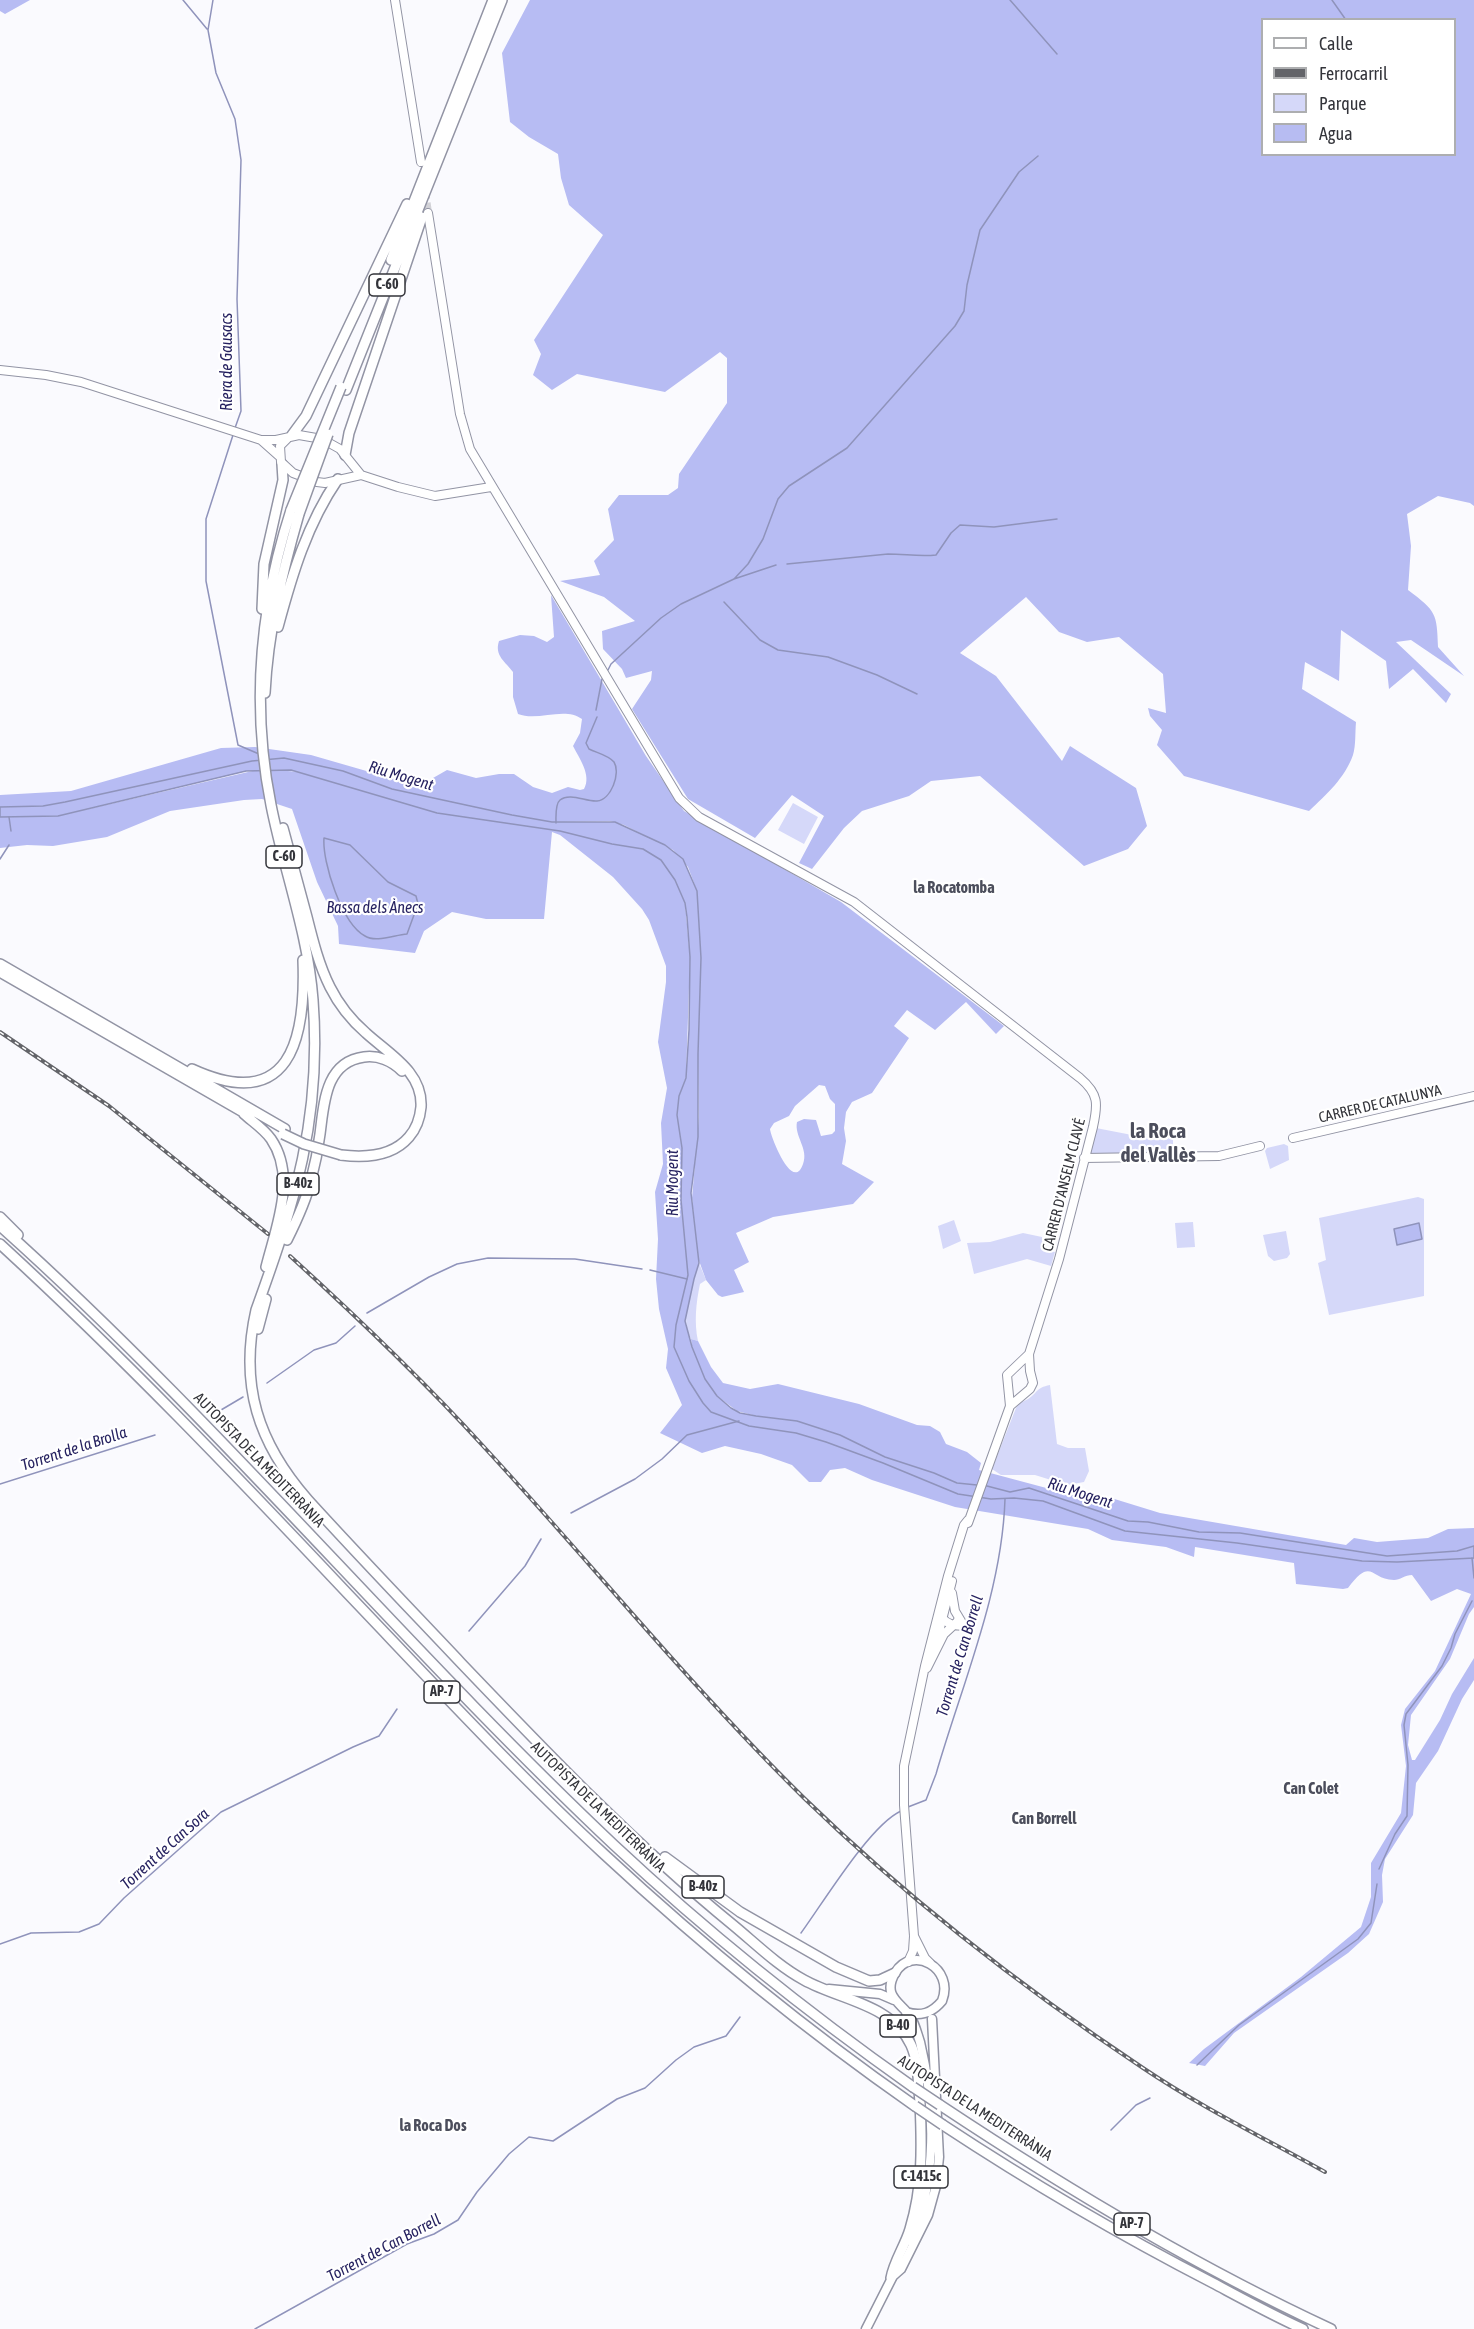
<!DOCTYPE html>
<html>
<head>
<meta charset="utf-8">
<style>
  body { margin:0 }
  #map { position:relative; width:1474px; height:2329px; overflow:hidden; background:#fafafe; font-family:"Asap Condensed",sans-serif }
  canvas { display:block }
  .legend { position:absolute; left:1261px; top:18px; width:195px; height:138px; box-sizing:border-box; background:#fff; border:2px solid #adaeb0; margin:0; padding:8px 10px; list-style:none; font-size:18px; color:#33343a }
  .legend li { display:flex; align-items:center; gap:12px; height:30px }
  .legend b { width:30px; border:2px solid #adaeb0 }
</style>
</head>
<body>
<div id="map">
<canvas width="1474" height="2329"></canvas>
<ul class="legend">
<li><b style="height:8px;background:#fff"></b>Calle</li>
<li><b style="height:8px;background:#636469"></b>Ferrocarril</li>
<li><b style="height:16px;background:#d5d8f9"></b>Parque</li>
<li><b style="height:16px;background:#b7bcf2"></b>Agua</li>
</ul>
</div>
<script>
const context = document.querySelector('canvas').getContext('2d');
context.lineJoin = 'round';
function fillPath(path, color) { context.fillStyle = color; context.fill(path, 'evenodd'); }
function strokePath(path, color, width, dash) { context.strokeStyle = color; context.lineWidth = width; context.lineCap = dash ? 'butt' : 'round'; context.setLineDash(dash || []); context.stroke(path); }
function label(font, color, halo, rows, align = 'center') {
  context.font = font + ' "Asap Condensed",sans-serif'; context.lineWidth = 4.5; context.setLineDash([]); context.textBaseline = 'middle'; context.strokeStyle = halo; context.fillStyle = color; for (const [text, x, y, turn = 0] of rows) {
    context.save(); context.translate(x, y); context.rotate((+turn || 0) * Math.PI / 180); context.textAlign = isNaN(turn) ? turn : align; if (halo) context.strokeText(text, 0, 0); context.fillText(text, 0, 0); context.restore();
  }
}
const green = new Path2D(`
  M793 803 818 817 804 844 778 830Z
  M1096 1128 1132 1135 1173 1132V1156L1094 1157 1090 1154Z
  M1284 1144 1288 1146 1289 1160 1270 1169 1265 1151 1267 1148Z
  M1418 1197 1424 1199V1296L1329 1315 1318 1263 1326 1260 1319 1218Z
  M954 1220 961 1241 943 1249 938 1226Z
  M1193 1222 1195 1247 1177 1248 1175 1223Z
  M1286 1231 1290 1254 1287 1258 1274 1261 1268 1256 1263 1235Z
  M1023 1233 1042 1237 1043 1249 1055 1252 1051 1266 1027 1259 974 1274 967 1243 990 1242Z
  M699 1263 706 1280 700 1284C696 1303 694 1322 698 1341L691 1339C679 1318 692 1284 699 1263Z
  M1050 1385 1057 1444 1068 1448H1085L1089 1471 1084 1482 1067 1485 1035 1475H1001L992 1469 1016 1408C1020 1402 1023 1402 1028 1399 1039 1392 1035 1388 1050 1385Z`);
const forest = new Path2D(`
  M0 0H30L5 14 0 11Z
  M530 0H1474V506L1470 503 1438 496 1407 514 1411 546 1408 590C1436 611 1437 613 1438 647L1464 676 1411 640 1396 642 1451 694 1446 703 1413 669 1389 689 1386 661 1341 630 1339 681 1305 662 1302 689 1356 722C1355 733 1356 745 1353 755 1345 778 1326 795 1309 811L1184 776 1157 745 1162 730 1150 716 1148 708 1166 713 1163 674 1119 637 1087 642 1059 632 1026 597 960 653 996 676 1062 761 1070 746 1136 788 1147 826 1128 849 1084 866 980 776 931 781 909 796 862 811 844 828 812 869 799 863 824 816 792 795 755 838 688 799 632 709 651 680 652 671 626 678 622 669 603 649 602 631 635 621 604 597 560 581 600 575 594 561 614 540 608 509 619 495H668L678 488 679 474 727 403V358L720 352 665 392 577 374 552 390 533 375 541 354 534 340 603 235 569 205 561 178 558 154 529 137 510 122 502 53ZM1262 20H1454V154H1262Z
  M551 595 646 756 684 811 841 902 1004 1026 996 1034 966 1002 935 1030 907 1010 894 1026 909 1038 872 1093 852 1102 846 1112 844 1128 846 1141 842 1164 874 1182 853 1204 773 1217 736 1233 749 1262 734 1270 744 1292 722 1297 718 1295 706 1280 698 1258 692 1198 699 1117 698 1054 701 958 697 891 688 867 673 850 624 825 610 821 552 822 512 815 392 789 343 771 284 758 252 761 65 802 43 806 0 807V795L71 791 221 748 255 747 311 755 401 781 417 783 426 782 447 770 476 778 499 774H514L533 787 552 793 568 787 580 790 584 789C592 775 579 758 573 746L580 733 582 719C564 706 538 722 518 714L513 697V672C506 662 494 656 499 641L520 635 534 636 547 642 554 637ZM819 1085 825 1086 830 1099 835 1104V1131L832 1134 821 1136 816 1120 804 1119 797 1122C794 1136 809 1149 803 1164 793 1193 771 1138 770 1129L774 1123 789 1116 795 1106Z
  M261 769 301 772 437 813 560 831 612 844 643 849 661 860 675 880 685 903 690 957 686 1077 679 1096 677 1115 682 1148 681 1200 688 1275 676 1325 674 1347 689 1381 707 1408 749 1426 796 1433 826 1442 883 1463 958 1494 991 1499 1014 1498 1043 1501 1125 1531 1237 1543 1362 1561 1397 1562 1474 1558V1607L1469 1614 1450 1659 1411 1715 1408 1745 1412 1760H1415L1440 1720 1452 1694 1474 1658V1680L1462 1699 1438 1751 1416 1783 1413 1815 1385 1859 1382 1875 1383 1902 1369 1934 1348 1953 1234 2033 1205 2066 1189 2063 1204 2049 1301 1977 1361 1927 1371 1897V1863L1401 1813 1406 1766 1401 1725 1405 1709 1435 1671 1471 1594 1457 1589 1431 1601 1412 1575C1405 1575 1400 1580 1394 1580 1370 1580 1372 1556 1348 1588L1343 1589 1296 1584 1294 1563 1195 1547 1194 1557 1166 1547 1112 1540 1088 1529 955 1507 872 1480 845 1468 830 1470 821 1482H809L792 1465 761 1454 725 1446 702 1453 660 1433 682 1405 666 1368 668 1349 659 1309 656 1279 658 1239 655 1192 663 1164 661 1123 667 1088 658 1042 666 982V966L649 920 642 909 613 877 560 835 552 832 544 919H486L452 912 424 931 415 953 339 944 338 926 317 882 292 809 262 799 244 800 170 811 107 837 53 846 27 845 0 848V817L58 816ZM350 845 388 882 406 891 418 904 407 934 366 937C344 919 334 893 329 865Z
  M691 1339 698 1341 711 1367 723 1383 750 1389 778 1384 859 1404 917 1425 930 1426 940 1432 946 1444 967 1452 981 1463 979 1470 1080 1497 1095 1493 1160 1513 1346 1545 1354 1538 1377 1542 1428 1538 1448 1529 1474 1528V1546L1457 1551 1387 1556 1240 1533 1199 1532 1148 1522 1128 1521 1029 1488 1010 1492 987 1486 957 1483 934 1473 885 1457 840 1435 797 1421 756 1416 737 1411 717 1396 705 1379 692 1347Z`);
const water = new Path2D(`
  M284 758 343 771 392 789 512 815 552 822H615L665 845 683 859 697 891 701 958 698 1054V1137L691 1193 699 1263 694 1279 685 1321 692 1347 705 1379 717 1396 731 1408 740 1413 756 1416 797 1421 840 1435 885 1457 934 1473 957 1483 987 1486 1010 1492 1029 1488 1128 1521 1148 1522 1199 1532 1240 1533 1387 1556 1457 1551 1474 1546V1558L1397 1562 1362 1561 1237 1543 1125 1531 1043 1501 1014 1498 991 1499 958 1494 883 1463 826 1442 796 1433 749 1426 711 1412 703 1403 689 1381 674 1347 676 1325 688 1275 681 1200 682 1148 677 1115 679 1096 686 1078 689 1030 690 957 687 917 685 903 675 880 661 860 643 849 612 844 560 831 437 813 291 770 246 771 58 816 0 817V807L43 806 65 802 252 761Z
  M324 838 350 845 388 882 416 896 418 904 407 934C394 935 376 943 365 936 342 924 322 862 324 838Z
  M1419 1223 1422 1239 1397 1245 1394 1229Z`);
const stream = new Path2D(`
  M183 0 207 29
  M213 0 208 30 216 73 235 119 241 160 237 299 241 411 235 428
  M1010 0 1057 54
  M1332 0 1346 20
  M233 435 206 519V581L238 745 259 754
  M787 564 888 554C905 554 920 557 936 555L951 533 960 525 994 527 1057 519
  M734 579 776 565
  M724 602 760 640 778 650 828 657 877 675 917 694
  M608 670 611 664 661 618 681 604 734 579 748 564 763 539 778 499 789 486 847 448 955 326 964 311 967 285 980 230 1019 172 1038 156
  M596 710 602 679
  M9 817 11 831
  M556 823C556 816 555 804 560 800 570 792 586 802 597 801 611 800 621 773 614 762 608 755 597 753 589 749L586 743 597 717
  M0 859 9 845
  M650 1270 687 1279
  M367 1313 429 1277 457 1264 488 1258 575 1259 642 1269
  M267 1383 314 1350 336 1343 355 1326
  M221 1410 243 1397
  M0 1484 155 1435
  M571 1513 635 1479 662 1459 687 1435 739 1421
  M1472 1558 1474 1578
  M469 1631 525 1566 541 1539
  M908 1807 926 1800 936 1774C962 1684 1002 1593 1005 1499
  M1379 1869 1395 1834 1407 1816 1408 1765 1404 1725 1406 1714 1442 1666 1451 1648 1455 1634 1472 1601
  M801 1933C823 1903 870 1825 901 1811
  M0 1944 31 1933 79 1932 99 1924 124 1898 221 1812 353 1747 379 1736 397 1709
  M1197 2065 1239 2025 1358 1939 1371 1923 1377 1884
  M1111 2130 1136 2105 1150 2098
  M255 2329 407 2244 434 2234 458 2220 477 2192 509 2154 529 2137 553 2141 617 2099 645 2088 676 2060 694 2047 726 2036 740 2017`);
const secondaryTunnel = new Path2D(`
  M425 191 428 213`);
const secondary = new Path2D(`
  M395 0 421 162
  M428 213 460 414 470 449 679 798 699 817 854 902 1080 1078C1099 1094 1098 1104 1093 1127L1059 1259 1029 1354 1030 1371 1033 1383 1030 1389 1010 1406
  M0 370 46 375 81 382 261 440 279 456
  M288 438 280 446 281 462 293 473 317 482 325 483 361 475 398 487 435 496 491 487
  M262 440H276L299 435 322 439 340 449 361 475
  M1293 1138 1474 1096
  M1084 1158 1219 1156 1260 1146
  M968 1523 1010 1406 1007 1375 1029 1354
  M952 1593 955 1611 961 1621
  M941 1617C948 1625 955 1626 966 1626
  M934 1651 952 1581
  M927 1668 944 1634 957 1622 959 1618
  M914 1936 925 1958 930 1963
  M908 1962 913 1951 914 1936 904 1805V1766L925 1666 948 1576 964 1525 968 1520`);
const primary = new Path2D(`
  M829 1989 880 1994 894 2000
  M906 2012C921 2017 932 2013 942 2001 955 1968 912 1944 895 1973 882 1996 900 2002 910 2016 915 2024 917 2033 920 2042 935 2104 938 2182 910 2241
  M892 2277 901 2269 928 2215 936 2186 939 2157 932 2019
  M866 2329 894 2274`);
const highway = new Path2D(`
  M391 260 493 0
  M346 390 502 0
  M292 435 306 416 407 204
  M345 455 349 433 422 217
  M291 510C260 606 251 705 271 805 284 871 308 933 313 1000 322 1118 295 1202 256 1310 239 1385 258 1443 308 1500 358 1555 410 1609 461 1663 548 1754 635 1845 733 1925 756 1944 778 1966 804 1980 840 2000 892 2004 911 2045 919 2063 918 2083 920 2102 922 2146 923 2186 910 2229 905 2246 894 2261 891 2278
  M262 609 264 564 283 480 282 464
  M278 627C292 575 307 524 338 479
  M265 693C268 632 282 573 299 514
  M283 828C291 858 299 888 307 917 313 941 319 965 330 987 339 1005 351 1020 366 1033 389 1054 423 1072 421 1107 420 1118 416 1129 409 1137 392 1157 365 1158 341 1155
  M0 964 285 1129
  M0 972 250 1116
  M192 1069C290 1114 306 1040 303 960
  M244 1114C253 1122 264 1129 271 1139 297 1177 276 1227 266 1267
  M0 1217 18 1235
  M0 1226C217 1420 402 1645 614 1845 708 1933 808 2013 913 2087
  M287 1240C297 1220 306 1201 311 1180 315 1165 318 1150 320 1134 324 1104 325 1062 364 1057 378 1055 392 1061 402 1071
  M0 1244C121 1355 235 1474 348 1594 432 1682 515 1772 605 1855 703 1946 806 2030 915 2106
  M258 1329 266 1299
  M665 1857 740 1912 836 1967 869 1981 880 1980 895 1973
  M940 2105C1065 2188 1195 2266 1331 2329
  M943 2125C1031 2183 1120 2235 1213 2283 1243 2299 1272 2315 1303 2329`);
const rail = new Path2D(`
  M0 1032 109 1106 268 1234
  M290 1256C357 1317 423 1380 484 1447 592 1564 691 1687 804 1798 908 1899 1023 1988 1143 2068 1201 2107 1264 2138 1325 2172`);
const highwayBridge = new Path2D(`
  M291 510 341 387
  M299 514 328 434
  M283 1134 304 1144 341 1155
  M913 2087 940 2105
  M915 2106 943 2125`);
const shields = [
  [387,285,36],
  [284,857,36],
  [298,1184,42],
  [442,1692,36],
  [703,1887,42],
  [898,2026,36],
  [921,2177,54],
  [1132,2224,36]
];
const shieldNames = [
  ["C-60",387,285],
  ["C-60",284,857],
  ["B-40z",298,1184],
  ["AP-7",442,1692],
  ["B-40z",703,1887],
  ["B-40",898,2026],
  ["C-1415c",921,2177],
  ["AP-7",1132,2224]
];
const streetNames = [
  ["CARRER DE CATALUNYA",1380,1104,-13],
  ["CARRER D'ANSELM CLAVÉ",1064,1185,-76],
  ["AUTOPISTA DE LA MEDITERRÀNIA",259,1460,46],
  ["AUTOPISTA DE LA MEDITERRÀNIA",598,1807,44],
  ["AUTOPISTA DE LA MEDITERRÀNIA",975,2108,33]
];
const waterNames = [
  ["Riera de Gausacs",227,362,-90],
  ["Riu Mogent",401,776,17],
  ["Bassa dels Ànecs",375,908],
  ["Riu Mogent",673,1183,-90],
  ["Torrent de la Brolla",74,1449,-18],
  ["Riu Mogent",1080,1493,18],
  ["Torrent de Can Borrell",960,1656,-73],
  ["Torrent de Can Sora",165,1849,-42],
  ["Torrent de Can Borrell",384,2248,-28]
];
const neighbourhoodNames = [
  ["la Rocatomba",954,888],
  ["Can Colet",1311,1789],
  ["Can Borrell",1044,1819],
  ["la Roca Dos",433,2126]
];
const districtNames = [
  ["la Roca",1158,1131],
  ["del Vallès",1158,1155]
];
fillPath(green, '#d5d8f9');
fillPath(forest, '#b7bcf3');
fillPath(water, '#b7bcf2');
strokePath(water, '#8f93bb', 1.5);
strokePath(stream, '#8f93bb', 1.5);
strokePath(secondaryTunnel, '#d2d2d7', 8, [8, 4]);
strokePath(secondary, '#9294a4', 10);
strokePath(primary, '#9294a4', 11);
strokePath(highway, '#9294a4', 12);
strokePath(secondary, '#fff', 8);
strokePath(primary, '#fff', 8);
strokePath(highway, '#fff', 9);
strokePath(rail, '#636469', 4);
strokePath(rail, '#fff', 1.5, [4.5]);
strokePath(highwayBridge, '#9294a4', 12, []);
strokePath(highwayBridge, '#fff', 9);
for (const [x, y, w] of shields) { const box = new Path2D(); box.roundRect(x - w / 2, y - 11, w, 22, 4.5); context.fillStyle = '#fff'; context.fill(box); strokePath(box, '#33343a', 1.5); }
label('bold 14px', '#33343a', null, shieldNames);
label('15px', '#33343a', '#fff', streetNames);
label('italic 16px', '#262260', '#fff', waterNames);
label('bold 16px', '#4c4e5c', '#fff', neighbourhoodNames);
label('bold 21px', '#4c4e5c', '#fff', districtNames);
</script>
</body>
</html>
